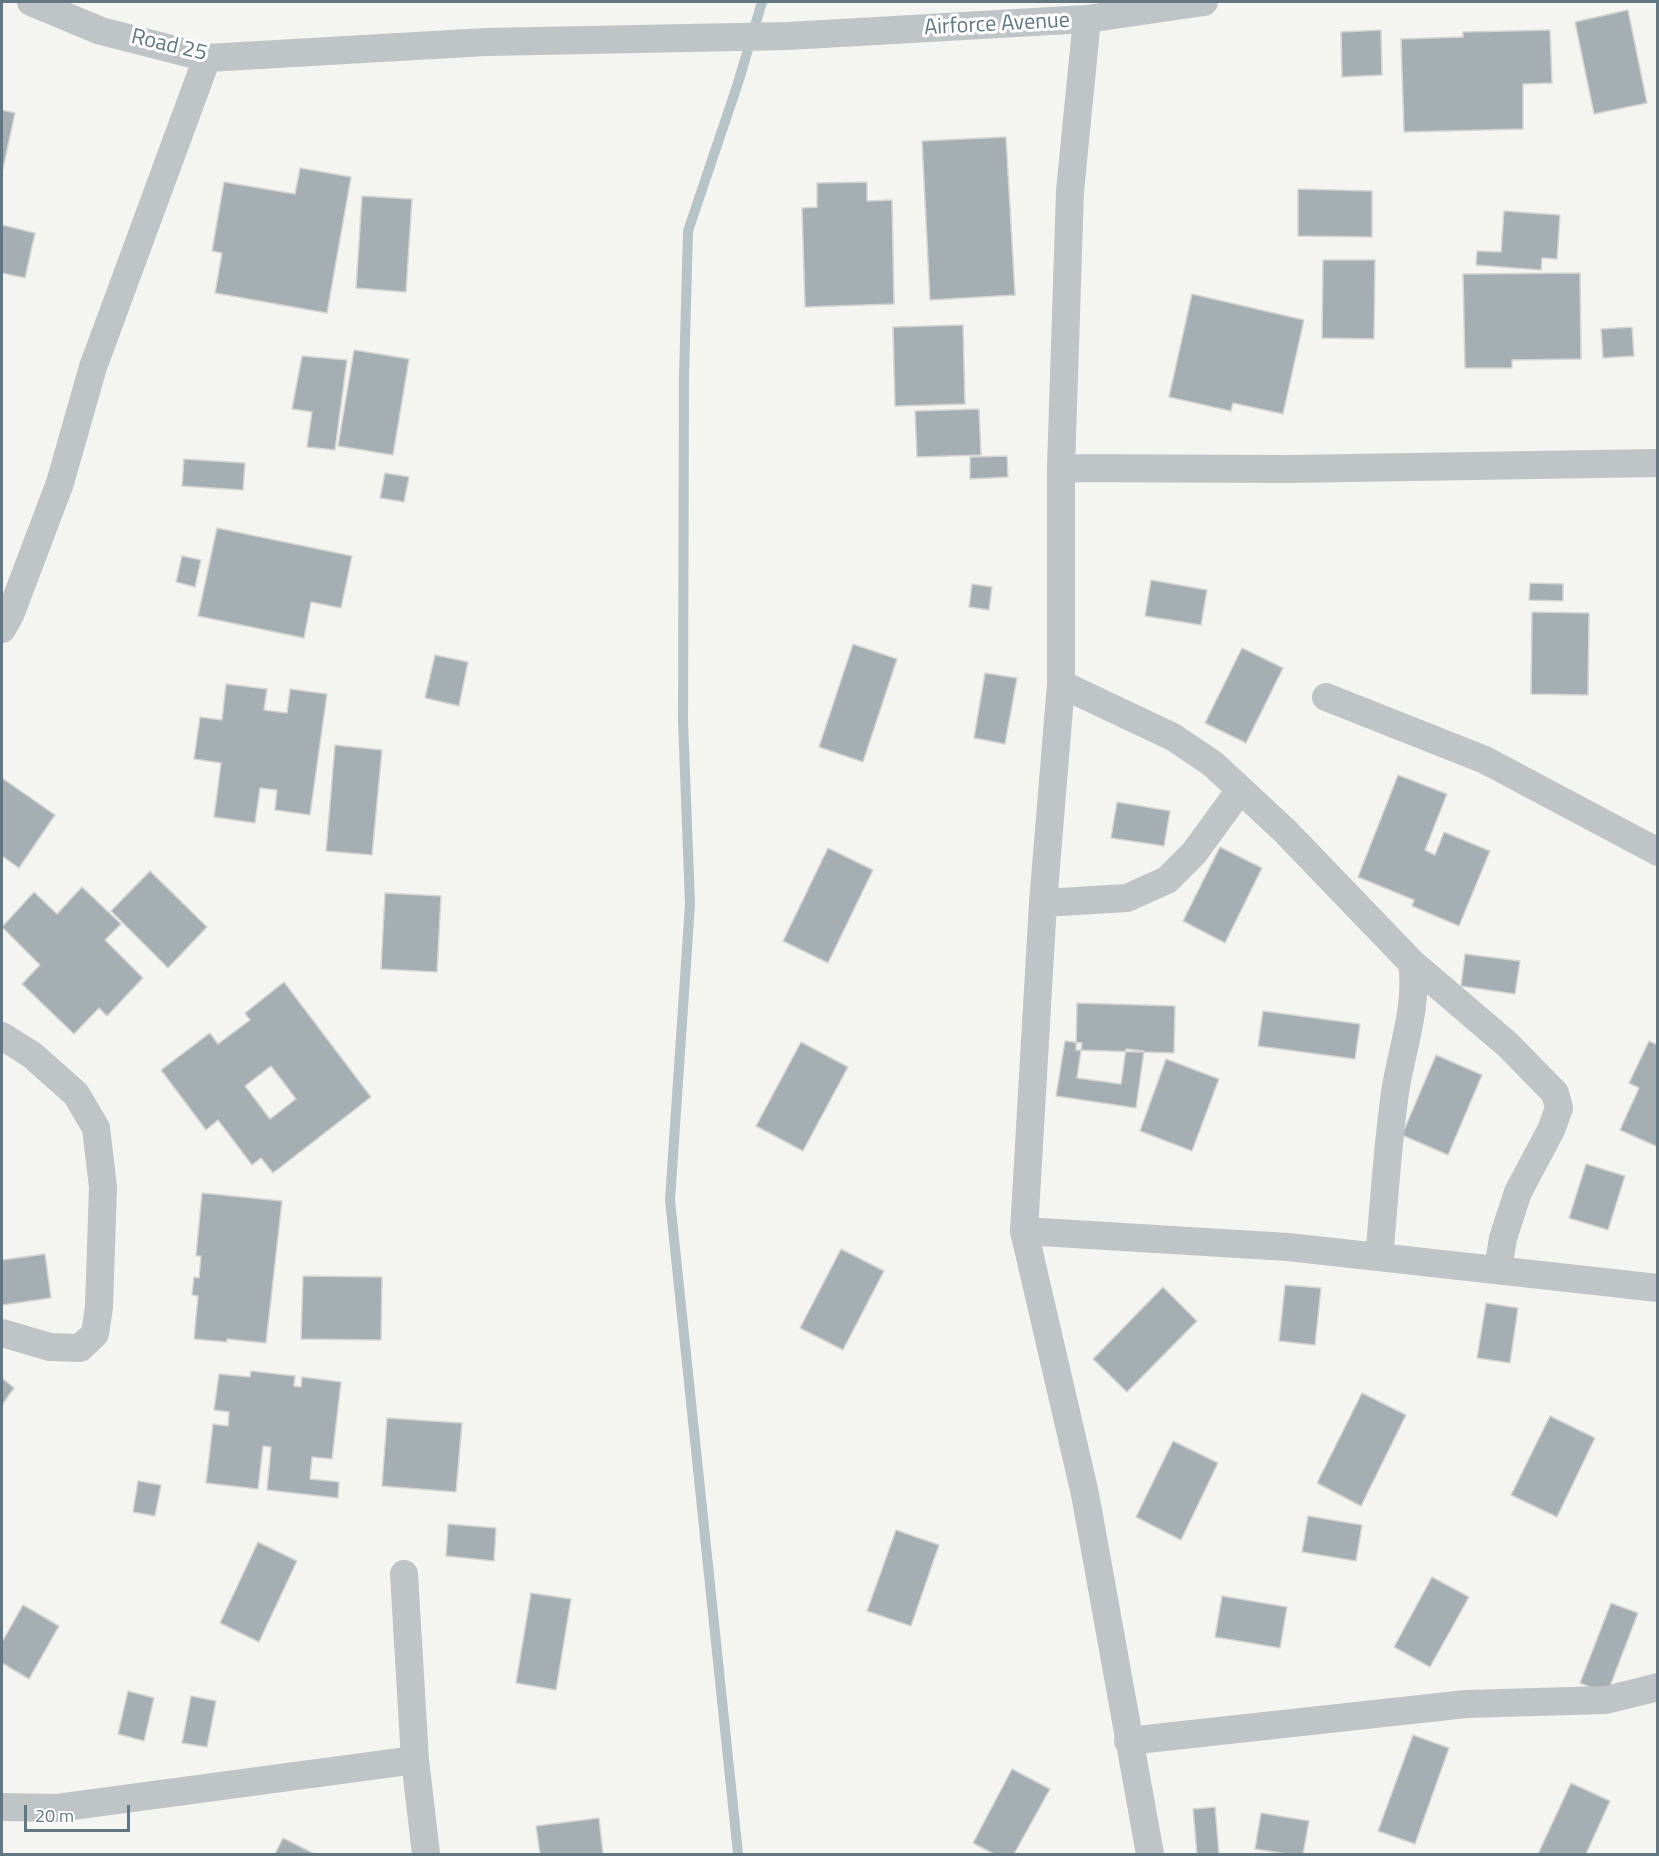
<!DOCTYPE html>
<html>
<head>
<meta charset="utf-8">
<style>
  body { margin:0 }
  #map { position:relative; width:1659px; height:1856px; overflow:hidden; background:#f4f4f0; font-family:"Titillium Web",sans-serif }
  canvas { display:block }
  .frame { position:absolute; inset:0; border:3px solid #627782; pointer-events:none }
  .scale { position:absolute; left:24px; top:1805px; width:106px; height:27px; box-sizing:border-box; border:3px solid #627782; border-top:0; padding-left:8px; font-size:18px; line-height:21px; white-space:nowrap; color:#627782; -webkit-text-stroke:4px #fff; paint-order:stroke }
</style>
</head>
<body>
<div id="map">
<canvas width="1659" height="1856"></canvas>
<div class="frame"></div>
<div class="scale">20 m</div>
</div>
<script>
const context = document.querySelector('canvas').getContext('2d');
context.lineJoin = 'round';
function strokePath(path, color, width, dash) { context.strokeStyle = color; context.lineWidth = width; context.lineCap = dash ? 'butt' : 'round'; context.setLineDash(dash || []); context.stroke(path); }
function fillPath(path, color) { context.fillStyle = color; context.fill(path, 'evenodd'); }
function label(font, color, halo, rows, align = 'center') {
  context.font = font + ' "Titillium Web",sans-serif'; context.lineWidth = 6; context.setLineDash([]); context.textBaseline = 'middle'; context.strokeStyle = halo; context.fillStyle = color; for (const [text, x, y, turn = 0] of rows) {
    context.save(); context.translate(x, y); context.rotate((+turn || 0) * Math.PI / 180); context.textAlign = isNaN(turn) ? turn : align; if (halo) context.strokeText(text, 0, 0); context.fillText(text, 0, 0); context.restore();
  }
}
const stream = new Path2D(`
  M738 1854 670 1200 690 904 683 721 684 377 688 231 738 83 762 2`);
const building = new Path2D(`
  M1628 10 1647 103 1594 114 1575 22Z
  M1381 30 1382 75 1342 77 1341 32Z
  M1550 30 1552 83 1523 84V129L1404 132 1401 39 1463 37V32Z
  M2 110 15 113 2 173Z
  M1006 137 1015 295 930 300 922 141Z
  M300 168 351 177 327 313 215 293 222 253 212 251 224 182 295 194Z
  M867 182V201L892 200 894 304 805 307 802 208 817 207V183Z
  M1298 189 1372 191V237L1298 236Z
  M362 196 412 199 406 292 356 288Z
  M1504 211 1560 215 1557 259 1542 258 1541 270 1476 265 1477 251 1501 252Z
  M2 225 35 233 25 278 2 273Z
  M1323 260H1375L1374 339 1322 338Z
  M1580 273 1581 359 1512 360V368H1465L1463 274Z
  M1192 294 1304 320 1283 414 1233 403 1231 411 1169 397Z
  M963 325 965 404 895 406 893 327Z
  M1632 327 1634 356 1603 358 1601 329Z
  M354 350 409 359 393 455 338 446Z
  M302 356 347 360 335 450 307 447 312 412 292 409Z
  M979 409 981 455 917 457 915 411Z
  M1007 456 1008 477 970 479V457Z
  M184 459 245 463 243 490 182 486Z
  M385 473 409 477 404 502 380 498Z
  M217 528 352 556 341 608 311 602 304 638 198 616Z
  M182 556 201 560 195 587 176 582Z
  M1151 580 1207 590 1201 625 1145 616Z
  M1530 583 1563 584V601L1529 600Z
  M972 584 992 587 989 610 969 607Z
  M1532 612 1589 613 1588 695 1531 694Z
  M853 644 897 659 863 762 819 747Z
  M1242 648 1283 668 1246 743 1205 723Z
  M435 655 468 662 459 706 425 698Z
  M985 673 1017 678 1005 744 974 738Z
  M226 684 267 689 264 710 287 713 290 689 327 694 310 815 275 810 277 790 260 788 255 823 214 817 221 763 194 759 200 717 222 720Z
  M335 745 382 750 372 855 326 851Z
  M1398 775 1447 794 1425 850 1435 855 1444 832 1490 851 1459 926 1412 906 1414 900 1358 877Z
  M2 778 55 815 19 868 2 856Z
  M1117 802 1170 811 1164 846 1111 838Z
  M1220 847 1262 868 1225 943 1183 921Z
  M828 848 873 870 828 963 783 941Z
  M150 871 207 927 168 968 111 911Z
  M82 887 121 924 105 940 143 978 107 1016 99 1008 74 1034 22 984 40 965 2 927 34 892 57 914Z
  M385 893 441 896 437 972 381 969Z
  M1465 954 1520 961 1515 994 1461 986Z
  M284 982 371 1097 273 1173 261 1158 252 1165 218 1120 206 1130 161 1070 210 1033 218 1044 250 1020 245 1013ZM271 1066 296 1099 270 1119 245 1086Z
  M1077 1003 1175 1006 1174 1053 1076 1050Z
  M1263 1011 1360 1024 1355 1059 1258 1046Z
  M1065 1041 1082 1043 1077 1078 1121 1084 1126 1049 1144 1051 1136 1108 1056 1096Z
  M1649 1041 1658 1045V1147L1620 1130 1639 1088 1629 1083Z
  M801 1042 848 1067 803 1151 756 1126Z
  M1436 1055 1482 1075 1448 1155 1402 1135Z
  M1166 1059 1219 1079 1192 1151 1140 1131Z
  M1586 1164 1625 1176 1608 1230 1569 1218Z
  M202 1193 282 1201 266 1343 227 1339V1342L194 1339 198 1296 192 1295 194 1277 199 1278 201 1256H196Z
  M841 1249 884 1271 843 1350 800 1328Z
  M45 1254 51 1298 2 1305V1260Z
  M303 1276 382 1277 381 1340 301 1339Z
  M1285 1285 1321 1288 1315 1345 1279 1341Z
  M1163 1287 1197 1321 1127 1392 1093 1359Z
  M1486 1303 1518 1308 1510 1363 1477 1358Z
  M251 1371 295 1376 294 1386 301 1387 302 1377 341 1382 332 1459 312 1457 310 1479 339 1482 338 1498 267 1490 271 1447 263 1446 258 1489 206 1483 213 1424 228 1426 229 1412 214 1410 219 1374 250 1377Z
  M2 1378 14 1388 2 1405Z
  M1362 1393 1406 1415 1361 1506 1317 1483Z
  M1550 1416 1595 1438 1557 1517 1511 1495Z
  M387 1418 462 1423 456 1492 382 1486Z
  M1173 1441 1218 1463 1181 1540 1136 1517Z
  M138 1481 161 1485 155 1516 133 1512Z
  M1308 1516 1362 1525 1356 1561 1302 1552Z
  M448 1524 496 1528 494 1561 446 1556Z
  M896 1530 939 1545 911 1626 867 1611Z
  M258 1542 297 1561 259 1642 220 1623Z
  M1432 1577 1469 1597 1430 1667 1394 1647Z
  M531 1593 571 1599 556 1690 516 1683Z
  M1222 1596 1287 1607 1280 1648 1215 1637Z
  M1611 1603 1638 1613 1607 1694 1580 1683Z
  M23 1605 59 1626 29 1679 2 1663V1642Z
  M128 1691 154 1698 144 1741 118 1734Z
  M191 1696 216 1701 207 1747 182 1743Z
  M1413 1735 1449 1748 1415 1844 1378 1831Z
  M1012 1769 1050 1789 1014 1854H994L973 1843Z
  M1571 1783 1610 1801 1586 1854H1538Z
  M1215 1807 1219 1854H1197L1193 1809Z
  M1261 1813 1309 1821 1303 1854H1287L1255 1849Z
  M599 1818 603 1854H540L536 1826Z
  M283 1838 315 1854H275Z`);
const street = new Path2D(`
  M31 2 101 31 207 58 486 42 788 36 1087 19 1204 2
  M1087 19 1070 191 1061 468V684L1043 903 1024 1231 1085 1494 1150 1854
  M1061 468 1289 469 1658 463
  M2 629 10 615 60 483 93 367 207 58
  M1061 684 1173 737 1213 764 1285 831 1412 963 1508 1045 1555 1093 1559 1108 1551 1130 1518 1192 1503 1238 1498 1270
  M1326 697 1485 760 1658 852
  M1043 903 1127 898 1167 880 1194 853 1240 790
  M2 1036 32 1055 76 1094 96 1128 103 1187 99 1307 95 1334 80 1348 50 1347 2 1333
  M1024 1231 1288 1247 1658 1288
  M1379 1257C1384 1205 1387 1152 1394 1100 1399 1056 1419 1009 1412 963
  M404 1574 415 1760 426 1854
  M1128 1741 1466 1704 1606 1700 1658 1687
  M2 1807 57 1808 415 1760`);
const streetNames = [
  ["Airforce Avenue",997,25,-3],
  ["Road 25",169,46,13]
];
strokePath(stream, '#b6c4c7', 10);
fillPath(building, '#a5afb3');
strokePath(building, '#d5d5d3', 1.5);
strokePath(street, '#bfc4c6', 28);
label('22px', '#627782', '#fff', streetNames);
</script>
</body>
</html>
